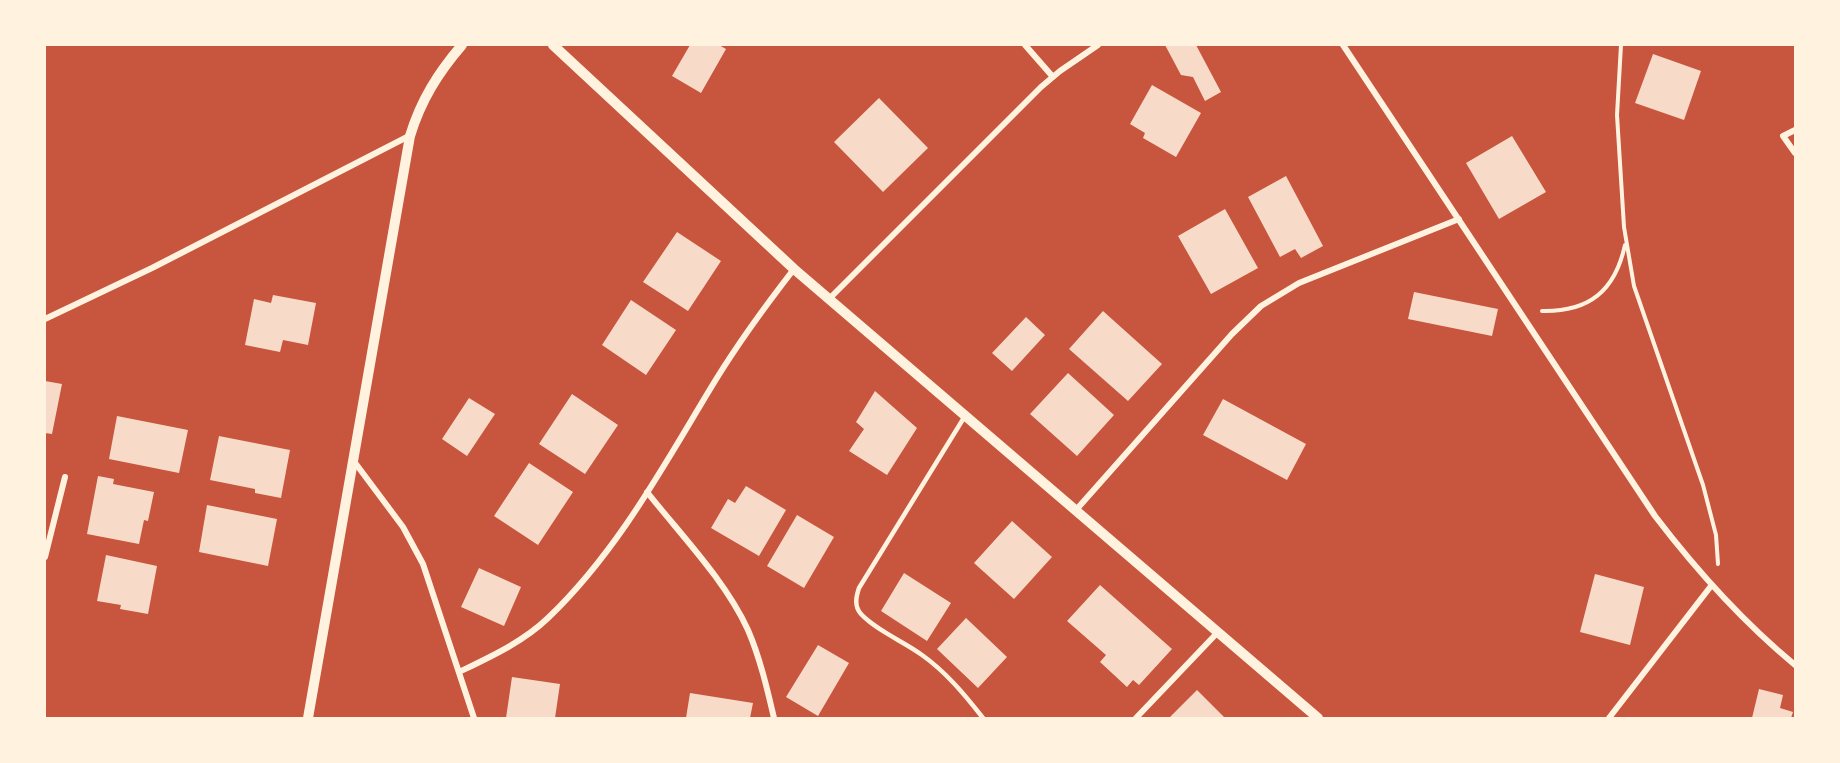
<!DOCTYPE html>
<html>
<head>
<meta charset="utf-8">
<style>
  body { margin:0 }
  #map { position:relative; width:1840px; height:763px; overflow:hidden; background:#c8553d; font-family:Inter,sans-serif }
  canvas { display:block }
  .frame { position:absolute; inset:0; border:46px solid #fff3e0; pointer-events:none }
</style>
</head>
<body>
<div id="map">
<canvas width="1840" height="763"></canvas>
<div class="frame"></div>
</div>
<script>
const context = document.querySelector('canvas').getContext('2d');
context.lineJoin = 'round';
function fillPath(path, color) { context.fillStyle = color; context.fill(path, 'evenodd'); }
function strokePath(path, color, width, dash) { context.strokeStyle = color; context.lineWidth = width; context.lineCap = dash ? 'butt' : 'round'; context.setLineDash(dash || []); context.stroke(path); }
const building = new Path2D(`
  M690 45H719L726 49 701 93 672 76Z
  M1165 45H1196L1221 92 1205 101 1193 77 1181 75Z
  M1653 54 1701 71 1684 120 1635 103Z
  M1152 85 1201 113 1176 157 1143 138 1145 133 1130 124Z
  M879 98 928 148 883 192 834 142Z
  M1512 136 1546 192 1499 219 1466 163Z
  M1286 176 1323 246 1301 258 1295 249 1280 257 1248 197Z
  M1225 209 1258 268 1211 294 1178 236Z
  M677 232 721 261 688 311 643 282Z
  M1414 292 1498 309 1492 336 1408 319Z
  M273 295 316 303 308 345 283 340 280 352 245 345 254 299 271 303Z
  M631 300 676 330 646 375 602 345Z
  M1103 311 1162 364 1128 401 1069 349Z
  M1026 317 1045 335 1012 371 992 353Z
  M1068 373 1114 415 1077 456 1030 414Z
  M45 381 62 384 52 434 45 433Z
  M875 391 917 428 887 475 849 451 864 429 856 422Z
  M572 394 618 425 585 474 539 444Z
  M469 398 495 414 467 456 442 439Z
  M1223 399 1306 444 1287 480 1203 435Z
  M117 416 188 430 179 473 109 459Z
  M219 436 290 450 281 498 255 493V489L210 480Z
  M529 463 573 492 538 545 494 516Z
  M98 476 114 479 113 484 154 492 148 521 144 520 139 544 87 534Z
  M746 486 786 510 759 556 711 528 728 499 735 503Z
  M207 505 277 519 268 566 199 552Z
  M797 515 834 537 804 588 767 566Z
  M1012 521 1052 557 1014 599 974 563Z
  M106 555 157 566 148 614 120 609 121 605 97 601Z
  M479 568 521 587 504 626 461 607Z
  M904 573 951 603 927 641 881 611Z
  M1595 574 1644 587 1630 645 1580 632Z
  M1100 585 1172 649 1139 685 1133 680 1127 687 1100 662 1106 655 1067 621Z
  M966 618 1007 657 978 688 937 649Z
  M818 645 849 663 818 716 786 697Z
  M512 677 560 684 555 718H506Z
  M1759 689 1783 695 1780 708 1793 712 1791 718H1752Z
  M1197 690 1225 718H1169Z
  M690 693 753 703 750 718H686Z`);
const path = new Path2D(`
  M1621 45 1617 115 1624 227 1634 286 1703 485 1716 535 1718 564
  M1542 311C1589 312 1615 291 1625 245`);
const service = new Path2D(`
  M965 416 859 588C856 597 854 606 861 614 877 631 903 641 922 655 946 672 965 695 983 718`);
const minor = new Path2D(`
  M1025 45 1053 77
  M1343 45 1655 516C1697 571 1742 621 1795 665
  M1795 130 1783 136 1795 153
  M829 299 1041 87 1060 71 1098 45
  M45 319 152 268 409 136
  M353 460 403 527 423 564 474 718
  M647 492C681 535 725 580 748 630 760 658 767 688 774 718
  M1076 510 1232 334 1261 306 1299 283 1459 219
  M45 557 65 477
  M459 672C490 657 523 642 548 618 619 550 665 463 715 381 739 342 766 305 794 269
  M1136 718 1218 632
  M1609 718 1711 586`);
const tertiary = new Path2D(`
  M553 45 794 269 1318 718
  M308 718 410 136C421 100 438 73 462 45`);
fillPath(building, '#f7dbc8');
strokePath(path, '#fff3e0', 4);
strokePath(service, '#fff3e0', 4.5);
strokePath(minor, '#fff3e0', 6);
strokePath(tertiary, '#fff3e0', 10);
</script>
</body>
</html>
